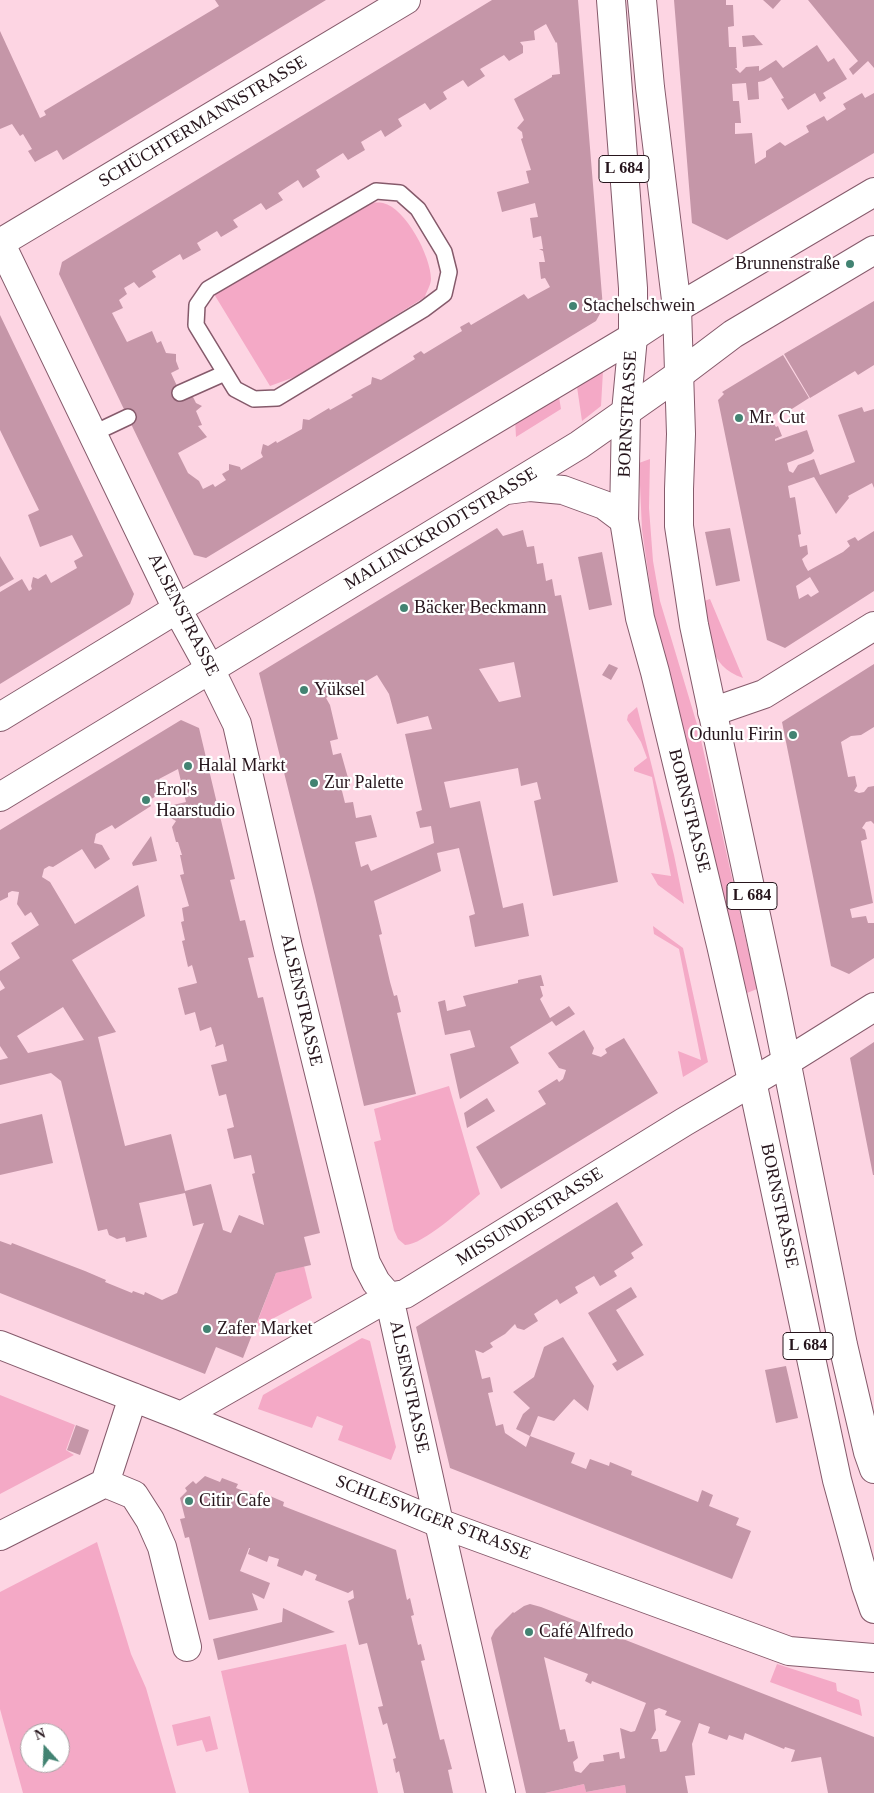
<!DOCTYPE html>
<html>
<head>
<meta charset="utf-8">
<style>
  body { margin:0 }
  #map { position:relative; width:874px; height:1793px; overflow:hidden; background:#fdd5e3; font-family:Georgia,serif }
  canvas { display:block }
  .north { position:absolute; left:20px; top:1723px; width:50px; height:50px; box-sizing:border-box; background:#fff; border:1px solid #a8a1a4; border-radius:50%; rotate:340deg; font-size:14px; font-weight:700; line-height:20px; text-align:center; color:#26151c }
  .north::after { content:''; display:block; margin:auto; width:18px; height:22px; background:#428372; clip-path:polygon(50% 0,100% 100%,50% 72%,0 100%) }
</style>
</head>
<body>
<div id="map">
<canvas width="874" height="1793"></canvas>
<div class="north">N</div>
</div>
<script>
const context = document.querySelector('canvas').getContext('2d');
context.lineJoin = 'round';
function fillPath(path, color) { context.fillStyle = color; context.fill(path, 'evenodd'); }
function strokePath(path, color, width, dash) { context.strokeStyle = color; context.lineWidth = width; context.lineCap = dash ? 'butt' : 'round'; context.setLineDash(dash || []); context.stroke(path); }
function label(font, color, halo, rows, align = 'center') {
  context.font = font + ' Georgia,serif'; context.lineWidth = 4.5; context.setLineDash([]); context.textBaseline = 'middle'; context.strokeStyle = halo; context.fillStyle = color; for (const [text, x, y, turn = 0] of rows) {
    context.save(); context.translate(x, y); context.rotate((+turn || 0) * Math.PI / 180); context.textAlign = isNaN(turn) ? turn : align; if (halo) context.strokeText(text, 0, 0); context.fillText(text, 0, 0); context.restore();
  }
}
const green = new Path2D(`
  M368 202C373 203 379 202 383 203 406 208 431 257 431 279 431 285 426 292 425 297L300 375 270 386 214 294Z
  M603 371 601 406 582 421 576 380Z
  M558 391 561 409 516 437 515 418Z
  M650 459 649 508 653 561 660 601 699 731 757 989 747 993 654 613 642 530 639 463Z
  M710 599 743 678C707 666 709 634 704 601Z
  M637 707 674 855 684 904 658 885 651 873 671 876 652 777 634 771V768L647 758 641 742 627 720 628 715Z
  M653 926 683 948 708 1062 683 1077 678 1051 701 1060 679 949 654 934Z
  M449 1086 480 1194C464 1207 423 1245 405 1245L398 1239 394 1230 374 1142 381 1140 374 1109Z
  M304 1266 312 1298 255 1328 276 1273Z
  M362 1338 370 1341 396 1447 391 1460 338 1440 343 1426 317 1416 312 1428 258 1409 263 1395Z
  M0 1395 75 1425 66 1450 74 1455 0 1494Z
  M97 1542 131 1654 146 1688 176 1793H23L0 1709V1592ZM30 1733H60V1763H30Z
  M346 1644 378 1793H249L221 1671Z
  M777 1664 836 1683 837 1691 859 1700 862 1716 770 1682Z
  M210 1716 218 1749 206 1752 202 1740 177 1746 172 1725Z
  M584 1784 586 1792 625 1785 626 1793H545Z`);
const building = new Path2D(`
  M215 0H326L63 160 57 150 35 162 28 151 32 149 23 134 20 136 12 124 0 129V31L40 118 46 115 44 111 219 6Z
  M492 0H578L603 308 596 321 206 558 194 555 59 274 62 262ZM546 24 556 43 557 42 560 74 552 75V77L514 99 524 120 517 128 522 132 523 138 521 139 531 170 526 171 529 183 497 192 502 212 535 203 538 217 530 218 533 238 541 236 543 249H539L543 251 545 262H539L541 279 545 278 550 287 528 299 524 294 471 325 469 322 460 327 462 331 424 354 421 351 413 356 415 359 381 380 372 377 371 384 351 395 353 397 330 410 329 408 309 420 303 419 302 429 277 443 276 441 268 446 263 444 261 453 263 457 241 470 240 467 229 464V470L222 474 226 480 215 487 213 484 203 489 199 481 188 473 178 453 207 437 198 426 202 425 196 411 202 406 196 403 192 395 183 399 171 373 179 369 176 361V354L166 353 161 341 157 343 152 331 127 342 112 313 123 308 119 300 127 294 124 288 134 282 139 288 156 277 152 271 180 254 183 260 201 250 197 243 217 231 221 237 238 227 233 220 248 211 261 203 266 210 283 200 278 193 298 180 303 188 320 177 316 170 343 153 348 160 365 150 361 142 381 130 385 137 402 126 398 119 425 103 430 110 447 99 443 92 463 80 468 87 485 76 480 69 504 55 509 61 523 53V46L520 42 535 40 534 31Z
  M674 0H726V5H733L734 26 728 27 729 47H736L737 68H735L740 73 746 67 759 66V71L776 60 783 68 817 45 828 62 834 58 847 79 823 93 826 98 820 102 815 93 788 110 781 99 784 98 771 77 764 81 758 82 759 99 748 100 746 83 732 84 733 101H739L741 123H735V134L752 133 755 164 766 157V151L780 142 785 146 809 132 806 126 824 116 827 121 846 109 843 104 862 93 865 98 874 93V153L727 240 692 223Z
  M763 0H781L773 9Z
  M808 0H874V68L868 61 853 75 849 69 858 61Z
  M754 35 763 45 743 47 742 36Z
  M874 301V365L858 375 855 371 810 398 784 354Z
  M0 315 134 594 130 604 0 684V592L22 579 29 591 32 589 31 586 33 577 38 579 46 574 51 583 77 568 74 561 83 556 72 535 40 547 28 515 39 510 0 430Z
  M783 355 809 398 784 414 780 411 770 418 776 427 778 426 782 436 775 439V441L807 430 814 451 811 454 787 463 789 471 793 473 798 465 814 459 820 475 855 462 838 415 862 407 864 412 874 409V488L872 483 848 496 849 498 836 514 814 477 788 486 790 498 795 497 801 534 798 535 800 547 807 545 808 554 802 559 805 566 808 571 843 552 850 546 847 541 855 537 858 541 874 531V591L785 648 767 640 718 400 724 394 722 392ZM810 577 819 592 811 597 808 594 799 599 796 586Z
  M497 528 503 536 523 530 527 547 534 546 537 564 543 563 546 581 552 579 555 596 561 595 618 882 553 896 534 801 541 799 537 782 521 786 518 768 444 782 450 808 480 801 503 908 523 903 529 936 475 947 469 916 475 914 459 848 437 853 441 871 374 901 382 934 379 935 390 982 394 996 397 995 401 1012 397 1013 416 1094 364 1106 315 896 259 673ZM514 662 521 697 499 702 479 669ZM377 675 389 694 397 724 428 716 432 729 405 734 422 810 416 812 420 828 431 826 434 843 371 871 368 864 361 867 355 842 377 837 371 815 356 818 353 802 345 803 341 787 350 785 341 753 333 755 330 741 338 739 330 705 326 698 349 683 353 689Z
  M730 528 740 581 716 586 705 532Z
  M602 552 612 605 589 610 578 557Z
  M0 556 14 579 0 587Z
  M609 664 618 668 611 680 602 675Z
  M874 664V727L861 735 851 736 841 742 848 777 855 776 857 786 854 791 859 793 864 792 868 787 874 786V824L871 821 866 822 862 828 865 830 867 839 861 841 873 903 850 909 852 918 866 916 868 923H874V958L849 974 831 966 782 722Z
  M181 720 199 728 235 879 230 880 240 921 245 920 254 957 248 958 258 998 263 997 320 1233 304 1237 311 1265 276 1273 243 1358 216 1347 205 1374 0 1293V1241L11 1245 12 1243 85 1271 106 1280 105 1282 132 1293 133 1291 144 1295 145 1292 162 1300 177 1293 204 1223 193 1226 185 1193 139 1203 147 1237 126 1242 125 1237 117 1239 109 1235 107 1229 98 1231 61 1081 51 1073 0 1085V1060L8 1058 0 1046V991L5 988 0 980V971L20 958 11 943 39 925 31 912 25 916 17 904 19 892 12 891 8 893V897L0 901V830ZM178 769 186 802 173 805 166 815 176 821 172 827 176 842H178L182 855H180L184 874 180 875 189 906 182 908 184 921 181 922 185 940 182 941 188 967 192 965 197 983 178 988 185 1015 195 1012 200 1031 211 1027 216 1044 215 1047 223 1044 227 1061 211 1065 219 1096 226 1094 234 1127 227 1129 234 1159 251 1155 255 1173 252 1174 264 1225 239 1215 231 1233 223 1230 211 1184 185 1191 171 1134 125 1146 98 1037 116 1032 72 960 145 916 138 885 75 924 50 882 42 877 44 869 49 866 53 867 82 849 95 869 110 859 102 845 94 843 96 834 112 825 115 829 151 806 148 801 166 790 159 779ZM63 1007 84 1040 28 1053 17 1036Z
  M151 836 157 861 133 866 132 863Z
  M541 975 544 986H540L543 996 540 999 550 1018 569 1006 575 1014 556 1026 552 1021 510 1047 519 1063 460 1099 450 1054 475 1047 470 1030 445 1035 438 1002 445 1000 447 1011 466 1006 463 996 518 983V980Z
  M584 1030 594 1048 592 1054 601 1057 607 1053 605 1049 624 1038 658 1093 501 1189 476 1147 546 1104 538 1091 557 1079 559 1082 563 1079 566 1070 559 1068 548 1053Z
  M874 1042V1175H873L850 1058Z
  M487 1098 495 1111 467 1128 464 1113Z
  M42 1114 53 1163 0 1175V1124Z
  M617 1202 643 1245 631 1253 634 1258 614 1271 617 1276 600 1286 594 1276 575 1287 578 1293 560 1304 557 1299 534 1314 538 1321 524 1330 517 1328 515 1324 505 1334 490 1343 493 1347 483 1353 475 1350 482 1379 490 1377 493 1392 488 1393 496 1426 503 1424 505 1433 526 1447 530 1436 575 1453 571 1463 586 1469 590 1459 609 1466 610 1462 632 1471 631 1475 698 1502 702 1490 713 1495 709 1506 739 1518 736 1525 751 1531 732 1579 450 1468 416 1327Z
  M631 1287 637 1297 616 1310 644 1355 617 1371 612 1364 617 1361 588 1313Z
  M563 1337 594 1386 588 1411 574 1399 554 1421 538 1416 530 1436 516 1429 523 1414 530 1408 513 1392 534 1377 544 1347Z
  M786 1366 798 1418 776 1423 765 1370Z
  M76 1425 89 1430 80 1455 67 1450Z
  M205 1476 220 1482 222 1478 238 1484 236 1488 269 1501 270 1496 284 1502 283 1506 396 1550 407 1600 410 1598 414 1615 411 1616 418 1645 421 1644 425 1660 421 1661 440 1740 444 1739 452 1769 448 1770 453 1793H404L399 1771 396 1773 393 1759 396 1758 387 1723 383 1725 378 1707 383 1706 367 1643 359 1645 348 1601 354 1598 353 1590 348 1593 315 1580 317 1575 305 1570 302 1576 277 1566 279 1559 269 1556 267 1562 248 1554 250 1548H249L240 1571 270 1583 264 1599 252 1593 258 1610 209 1620 189 1537 185 1538 180 1519 185 1518 180 1498 187 1491 185 1488 193 1481 196 1484Z
  M530 1604 541 1607 874 1737V1793H828L821 1757 791 1762 795 1750 785 1747 784 1749 745 1733 743 1740 729 1735 727 1740 708 1733 710 1727 699 1723 692 1744 695 1775 685 1776 688 1793H626L625 1785 586 1792 584 1784 545 1793H526L491 1638 495 1630 513 1612 514 1613 524 1606ZM544 1657 588 1674 585 1681 591 1684 592 1681 646 1703 635 1731 631 1732 620 1728 625 1758 620 1759 619 1752 603 1755 604 1761 590 1763 581 1773 575 1771 573 1762 578 1758 574 1741 568 1742 565 1729 560 1730ZM659 1708 667 1711 665 1715 681 1721 666 1751 660 1752 658 1739H651L656 1730 654 1710Z
  M283 1608 335 1632 218 1660 213 1639 282 1622Z`);
const lane = new Path2D(`
  M376 191 400 193 418 209 444 252 449 272 444 294 424 309 277 398 254 399 235 389 196 325 197 305 208 289Z
  M180 393 225 373
  M92 434 128 417`);
const street = new Path2D(`
  M0 242 177 609 210 669 237 724 288 947 366 1263 376 1282 389 1297 439 1523 501 1793
  M0 243 406 0
  M712 712 764 694 874 626
  M0 1345 181 1416 439 1523 789 1651 874 1658
  M181 1416 389 1297 405 1294 684 1122 786 1062 874 1007
  M105 1483 134 1495 150 1520 162 1547 187 1647
  M0 1536 105 1483 133 1397`);
const secondary = new Path2D(`
  M507 490 530 487 563 490 604 505 624 520
  M0 717 177 609 633 337 677 308 874 192
  M0 797 579 445 680 374 733 334 874 250`);
const primary = new Path2D(`
  M611 0 633 288V337L626 412 624 520 640 618 655 672 721 945 752 1081 837 1480 866 1586 874 1609
  M642 0 650 87 677 308 681 434 679 489V526L694 625 773 995 843 1345 868 1452 874 1469`);
const markers = [
  [850,264,5,"#428372"],
  [573,306,5,"#428372"],
  [739,418,5,"#428372"],
  [404,608,5,"#428372"],
  [304,690,5,"#428372"],
  [793,735,5,"#428372"],
  [188,766,5,"#428372"],
  [314,783,5,"#428372"],
  [146,800,5,"#428372"],
  [207,1329,5,"#428372"],
  [189,1501,5,"#428372"],
  [529,1632,5,"#428372"]
];
const shields = [
  [624,169,50],
  [752,896,50],
  [808,1346,50]
];
const shieldNames = [
  ["L 684",624,169],
  ["L 684",752,896],
  ["L 684",808,1346]
];
const streetNames = [
  ["SCHÜCHTERMANNSTRASSE",203,122,-31],
  ["BORNSTRASSE",628,414,-87],
  ["MALLINCKRODTSTRASSE",441,529,-31],
  ["ALSENSTRASSE",183,615,63],
  ["BORNSTRASSE",689,811,76],
  ["ALSENSTRASSE",301,1000,77],
  ["BORNSTRASSE",779,1206,78],
  ["MISSUNDESTRASSE",530,1217,-32],
  ["ALSENSTRASSE",409,1387,78],
  ["SCHLESWIGER STRASSE",433,1518,21]
];
const poiNames = [
  ["Brunnenstraße",840,264,"right"],
  ["Stachelschwein",583,306],
  ["Mr. Cut",749,418],
  ["Bäcker Beckmann",414,608],
  ["Yüksel",314,690],
  ["Odunlu Firin",783,735,"right"],
  ["Halal Markt",198,766],
  ["Zur Palette",324,783],
  ["Erol's",156,790],
  ["Haarstudio",156,811],
  ["Zafer Market",217,1329],
  ["Citir Cafe",199,1501],
  ["Café Alfredo",539,1632]
];
fillPath(green, '#f4a9c6');
fillPath(building, '#c596a8');
strokePath(lane, '#855a6b', 18);
strokePath(street, '#855a6b', 30);
strokePath(secondary, '#855a6b', 30);
strokePath(primary, '#855a6b', 30);
strokePath(lane, '#fff', 15);
strokePath(street, '#fff', 28);
strokePath(secondary, '#fff', 28);
strokePath(primary, '#fff', 28);
for (const [x, y, r, color] of markers) { const dot = new Path2D(); dot.arc(x, y, r, 0, 2 * Math.PI); context.fillStyle = color; context.fill(dot); strokePath(dot, '#fff', 2); }
for (const [x, y, w] of shields) { const box = new Path2D(); box.roundRect(x - w / 2, y - 13.5, w, 27, 4); context.fillStyle = '#fff'; context.fill(box); strokePath(box, '#26151c', 1); }
label('bold 16px', '#26151c', null, shieldNames);
label('18px', '#26151c', '#fff', streetNames);
label('18px', '#26151c', '#fff', poiNames, 'left');
</script>
</body>
</html>
